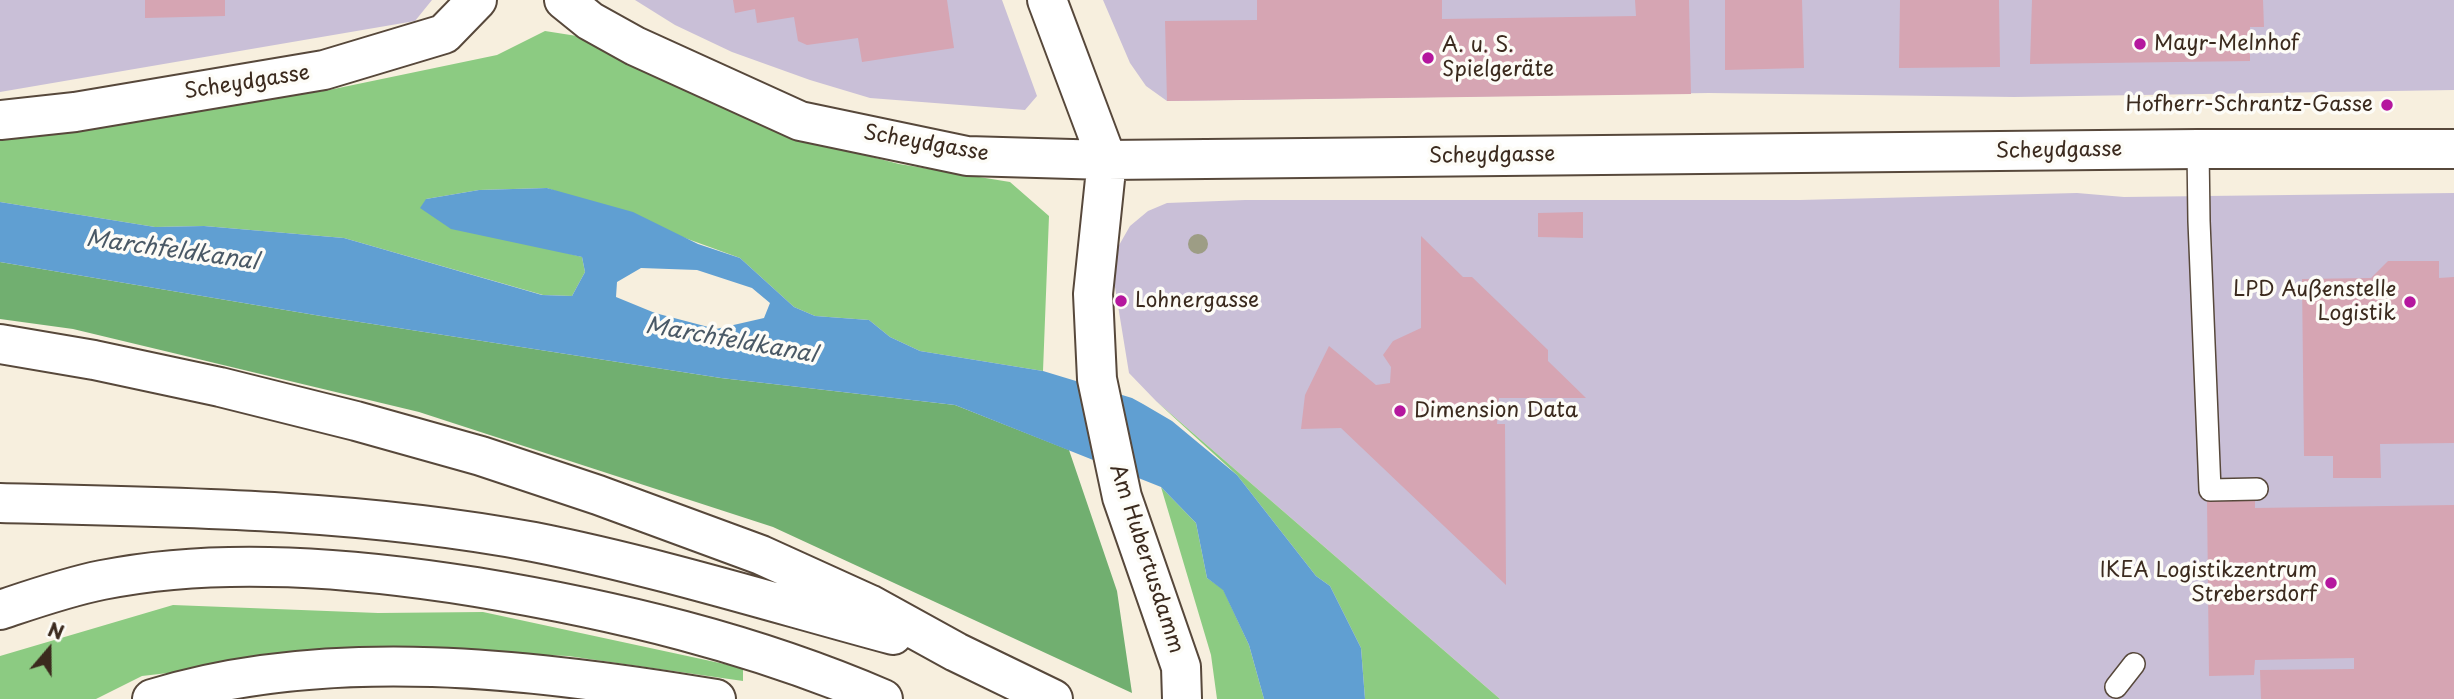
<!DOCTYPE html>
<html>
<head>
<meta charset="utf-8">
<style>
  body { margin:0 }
  #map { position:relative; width:2454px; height:699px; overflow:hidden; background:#f7efde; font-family:"Playpen Sans",sans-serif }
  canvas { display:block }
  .north { position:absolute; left:14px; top:615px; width:70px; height:70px; -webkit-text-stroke:5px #fdfcf7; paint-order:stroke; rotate:20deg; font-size:19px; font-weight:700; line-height:28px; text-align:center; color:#3b2a1e }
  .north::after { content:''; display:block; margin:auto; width:24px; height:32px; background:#3b2a1e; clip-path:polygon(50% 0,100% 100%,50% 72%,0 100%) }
</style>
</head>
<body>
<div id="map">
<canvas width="2454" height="699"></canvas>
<div class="north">N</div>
</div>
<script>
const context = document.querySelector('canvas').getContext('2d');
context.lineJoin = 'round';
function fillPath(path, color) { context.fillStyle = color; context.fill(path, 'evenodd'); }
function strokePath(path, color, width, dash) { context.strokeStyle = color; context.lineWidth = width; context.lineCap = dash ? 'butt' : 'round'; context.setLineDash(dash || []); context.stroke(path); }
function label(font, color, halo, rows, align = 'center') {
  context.font = font + ' "Playpen Sans",sans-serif'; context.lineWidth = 7; context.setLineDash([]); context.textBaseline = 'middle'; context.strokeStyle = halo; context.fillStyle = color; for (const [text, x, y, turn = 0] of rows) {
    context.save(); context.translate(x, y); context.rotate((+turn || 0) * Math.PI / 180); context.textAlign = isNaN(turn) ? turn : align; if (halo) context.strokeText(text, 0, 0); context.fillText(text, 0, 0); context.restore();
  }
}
const industrial = new Path2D(`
  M0 0H432L415 21 0 92Z
  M635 0H1002L1037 96 1025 110 870 98 810 80 732 52 675 25Z
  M1103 0H2454V90L2014 97 1709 93 1167 101 1146 86 1130 63Z
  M2077 193 2124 197 2454 193V699H1500L1156 401 1129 373 1113 275 1118 247 1130 226 1148 211 1167 203 1245 200H1800Z`);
const green = new Path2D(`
  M545 31 596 39 776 132 899 164 1010 182 1049 216 1043 371 920 351 890 337 869 320 815 316 794 307 740 258 547 188 479 190 426 199 555 250 582 257 585 272 572 296 543 295 344 238 204 226 155 227 0 202V137H34L329 90 497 55Z
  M1156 401 1500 699H1365L1361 648 1330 586 1316 576 1237 475Z
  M1161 487 1196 523 1207 578 1223 589 1249 645 1264 699H1217L1211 655Z
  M173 605 378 613 483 612 743 668V681L568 656 384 648 142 676 96 699H0V656Z`);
const forest = new Path2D(`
  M0 262 321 316 721 378 955 405 1069 450 1117 591 1132 693 773 527 419 412 73 329 0 319Z`);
const water = new Path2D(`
  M547 188 633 212 698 244 740 258 794 307 815 316 869 320 890 337 920 351 1043 371 1132 398 1143 404 1172 421 1237 475 1316 576 1330 586 1361 648 1365 699H1264L1249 645 1223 590 1207 578 1196 523 1161 487 955 405 721 378 321 316 0 262V202L155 227 204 226 344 238 542 295 572 296 585 272 582 257 451 229 420 208 426 199 479 190ZM641 268 697 270 752 288 770 303 764 318 716 329 655 313 616 297 617 282Z`);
const building = new Path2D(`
  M145 0H225V16L145 18Z
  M733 0H947L954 48 862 62 858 38 807 45 798 41 794 17 757 23 755 9 735 13Z
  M1257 0H1442V19L1636 16 1635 0H1689L1691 94 1167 101 1165 21 1257 20Z
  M1725 0H1802L1804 68 1725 70Z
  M1900 0H1999L2000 67 1899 68Z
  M2032 0H2263L2264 27H2250V61L2030 64Z
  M1583 212V238L1538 237V213Z
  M1421 236 1463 277H1472L1548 350V361L1586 398H1499L1497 424H1505L1506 585 1341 428 1301 429 1305 395 1329 346 1376 385 1390 383 1391 367 1383 355 1393 341 1421 328Z
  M2388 261H2439V278L2454 277V443L2380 444 2381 478H2333V456H2304L2302 279 2371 278Z
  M2255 498V508L2454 505V699H2261L2260 670 2354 669V658L2255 660 2254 675 2209 676 2207 500Z`);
const service = new Path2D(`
  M2198 149 2199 221 2210 490 2257 489
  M2116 687 2134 664`);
const minor = new Path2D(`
  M564 0 590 21 635 46 800 121 967 156 1107 160 2198 149H2454
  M1047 0 1107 160 1093 294 1097 379 1122 497 1181 667 1182 699
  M0 120 75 112 324 70 444 34 477 0`);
const motorway = new Path2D(`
  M0 344 94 360 220 387 356 421 481 456 598 495 761 555 869 604 956 652 1053 699
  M0 503C178 507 358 509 534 542 655 566 774 603 893 635
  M0 610C33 599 67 587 102 580 221 556 356 568 476 587 615 610 753 643 883 699
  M152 699C328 644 537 669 716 699`);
const trees = [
  [1198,244]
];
const markers = [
  [2140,44,7,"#b5179e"],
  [1428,58,7,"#b5179e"],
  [2387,105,7,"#b5179e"],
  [1121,301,7,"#b5179e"],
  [2410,302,7,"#b5179e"],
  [1400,411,7,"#b5179e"],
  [2331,583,7,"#b5179e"]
];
const poiNames = [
  ["Mayr-Melnhof",2154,44],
  ["A. u. S.",1442,46],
  ["Spielgeräte",1442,70],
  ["Hofherr-Schrantz-Gasse",2373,105,"right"],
  ["LPD Außenstelle",2396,290,"right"],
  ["Logistik",2396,314,"right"],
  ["Lohnergasse",1135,301],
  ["Dimension Data",1414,411],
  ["IKEA Logistikzentrum",2317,571,"right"],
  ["Strebersdorf",2317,595,"right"]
];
const streetNames = [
  ["Scheydgasse",247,83,-9],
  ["Scheydgasse",926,144,10],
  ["Scheydgasse",2059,151,-1],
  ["Scheydgasse",1492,156,-1],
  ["Am Hubertusdamm",1146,559,72]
];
const waterNames = [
  ["Marchfeldkanal",172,251,8],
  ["Marchfeldkanal",731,341,10]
];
fillPath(industrial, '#c9bfd7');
fillPath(green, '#8ccb82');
fillPath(forest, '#71af70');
fillPath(water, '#609fd2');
fillPath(building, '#d6a5b3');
strokePath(service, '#57483b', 24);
strokePath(minor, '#57483b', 42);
strokePath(motorway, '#57483b', 42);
strokePath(service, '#fff', 21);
strokePath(minor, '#fff', 38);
strokePath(motorway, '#fff', 38);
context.fillStyle = '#9d9d85';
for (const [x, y] of trees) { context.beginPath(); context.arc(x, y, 10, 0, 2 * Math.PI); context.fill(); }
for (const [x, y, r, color] of markers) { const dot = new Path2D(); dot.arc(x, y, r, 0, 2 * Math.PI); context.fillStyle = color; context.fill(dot); strokePath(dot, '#fdfcf7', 2.5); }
label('21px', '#3b2a1e', '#fdfcf7', poiNames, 'left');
label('21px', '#3b2a1e', '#fdfcf7', streetNames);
label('italic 23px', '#4a5966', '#fdfcf7', waterNames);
</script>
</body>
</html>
